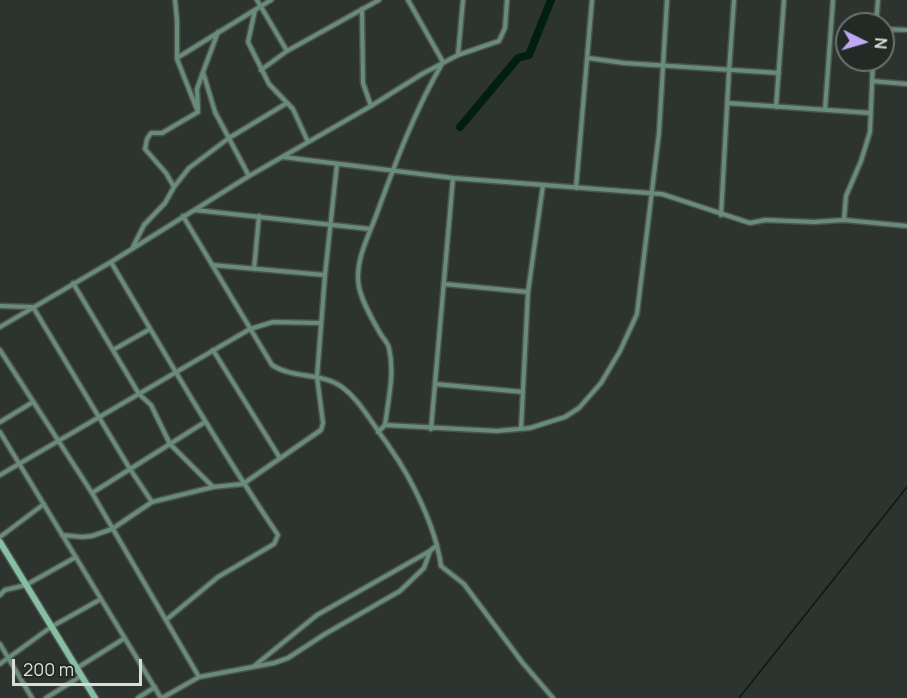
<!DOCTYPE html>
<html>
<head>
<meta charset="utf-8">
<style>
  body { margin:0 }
  #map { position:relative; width:907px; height:698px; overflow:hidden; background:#2d3430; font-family:Manrope,sans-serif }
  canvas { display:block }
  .north { position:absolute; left:835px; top:12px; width:60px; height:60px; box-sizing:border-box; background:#232a26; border:2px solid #6b726e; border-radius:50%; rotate:95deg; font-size:16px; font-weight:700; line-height:24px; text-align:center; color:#d8ddda }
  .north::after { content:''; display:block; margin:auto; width:21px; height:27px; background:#bda9f5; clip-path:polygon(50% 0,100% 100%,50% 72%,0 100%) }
  .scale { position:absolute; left:12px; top:659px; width:130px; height:27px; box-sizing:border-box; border:3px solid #d8ddda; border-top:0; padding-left:8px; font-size:18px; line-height:21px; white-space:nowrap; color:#d8ddda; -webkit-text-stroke:4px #232a26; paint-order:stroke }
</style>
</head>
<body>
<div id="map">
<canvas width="907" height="698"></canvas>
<div class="north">N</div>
<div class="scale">200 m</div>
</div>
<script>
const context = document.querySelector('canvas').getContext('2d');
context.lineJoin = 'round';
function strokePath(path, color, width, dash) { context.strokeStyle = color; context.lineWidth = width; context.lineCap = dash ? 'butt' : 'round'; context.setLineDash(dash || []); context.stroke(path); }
const stream = new Path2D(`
  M739 698 907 487`);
const river = new Path2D(`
  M460 127 518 58 529 55 551 0`);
const street = new Path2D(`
  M175 0 177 20V59L198 112
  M257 0 287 51
  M362 9 363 83 371 106
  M255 10 248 42 269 84 293 109 308 142
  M876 24 878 0
  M883 29 907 30
  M218 32 203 72 215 112 249 176
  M458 55 463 0
  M177 58 271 0
  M588 58 624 63 779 73
  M261 70 287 51 379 0
  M872 81 907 84
  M727 103 870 113
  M776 107 784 0
  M198 109 197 89 203 72
  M825 110 833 0
  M283 157 453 178 662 194 750 223 765 220 814 222 844 220 907 226
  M174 187 166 173 145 149 147 139 151 133H162L198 112
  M576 188 592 0
  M195 210 370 229
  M721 215 729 71 734 0
  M183 216 272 365C293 379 321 372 342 387 357 398 366 414 377 429 381 436 386 441 390 448 412 479 436 528 441 566L464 584 522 662 553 698
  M844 220 846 196 861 161 870 132 873 60
  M133 247 144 225 165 203 174 187 189 168 229 138 287 103
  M111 262C165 354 218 446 278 535L274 544 218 577 166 620
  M212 265 325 275
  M254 269 259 216
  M73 283 139 394 151 405 170 444 213 487
  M444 284 528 292
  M0 306 33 307 130 469 152 502
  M0 327 111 262 249 176 371 106 422 74 458 55 499 41 505 28 507 0
  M0 350 92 493 199 677 162 698
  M113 350 150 329
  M213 350 280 458
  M435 384 523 392
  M0 422 33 402
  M385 425C388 401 395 373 389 348 388 343 382 337 380 333 372 319 362 302 359 287 354 261 369 236 377 213 396 161 415 110 443 62L408 0
  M431 429 453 178
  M521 429 528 292 543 185
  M0 432 161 698
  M378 432 385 425 497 431 530 428 565 417 579 408 601 383 620 351 637 314 659 133 667 0
  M0 475 250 329 273 322 321 323
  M92 493 205 422
  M62 535 82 537 92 536 112 529 152 502 213 487 243 484 321 430 323 423 317 377 325 275 337 164
  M0 537 44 504
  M0 595 5 590 26 585 76 557
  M0 644 32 698
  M0 664 51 627 101 599
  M253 667 317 615 430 551
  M77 668 125 638
  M199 677 274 663 288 658 325 634 400 591 424 568 430 551 437 545
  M46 698 81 676
  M138 698 155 687`);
const secondary = new Path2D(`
  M0 542 95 698`);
strokePath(stream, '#021e11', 1.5);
strokePath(river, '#021e11', 8);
strokePath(street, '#4c524f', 7);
strokePath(secondary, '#4c524f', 9);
strokePath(street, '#698c79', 4);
strokePath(secondary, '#86bfa1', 6);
</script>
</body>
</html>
